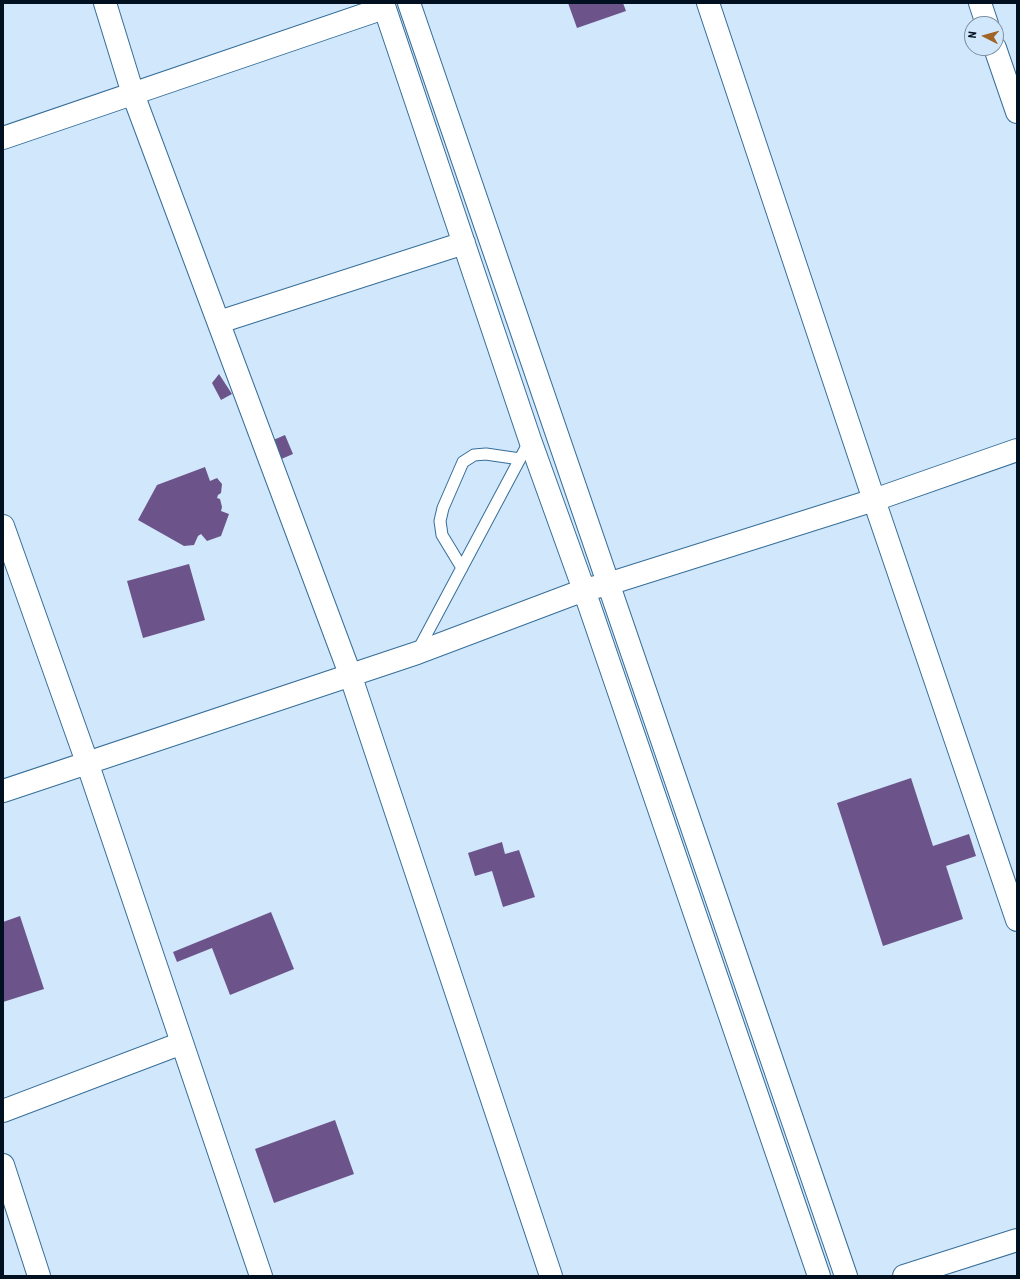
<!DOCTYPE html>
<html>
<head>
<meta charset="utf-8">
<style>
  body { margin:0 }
  #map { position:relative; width:1020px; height:1279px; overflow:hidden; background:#d1e7fb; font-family:"Roboto Condensed",sans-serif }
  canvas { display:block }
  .frame { position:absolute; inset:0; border:4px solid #001020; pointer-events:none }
  .north { position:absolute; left:964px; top:16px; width:40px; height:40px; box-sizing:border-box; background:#d1e7fb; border:1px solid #7d91a3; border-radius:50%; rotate:276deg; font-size:11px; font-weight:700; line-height:16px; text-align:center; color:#001020 }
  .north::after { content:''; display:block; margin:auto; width:14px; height:18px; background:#a06425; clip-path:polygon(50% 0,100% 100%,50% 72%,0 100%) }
</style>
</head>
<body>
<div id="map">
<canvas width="1020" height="1279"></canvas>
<div class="frame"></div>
<div class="north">N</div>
</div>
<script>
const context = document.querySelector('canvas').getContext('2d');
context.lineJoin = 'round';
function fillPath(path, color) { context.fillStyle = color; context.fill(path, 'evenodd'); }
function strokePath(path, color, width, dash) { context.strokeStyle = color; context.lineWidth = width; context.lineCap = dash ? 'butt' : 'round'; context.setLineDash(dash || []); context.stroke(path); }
const building = new Path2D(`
  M568 3H623L626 11 577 28Z
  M219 374 232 394 221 400 212 383Z
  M285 435 293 454 279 460 271 441Z
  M205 467 210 481 217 478 222 484 221 493 218 495 217 498 220 499 222 507 221 511 229 514 221 536 207 541 201 534 198 536 194 545 184 546 138 520 157 485Z
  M189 564 205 620 143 638 127 581Z
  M911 778 933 846 969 834 976 856 946 866 963 919 883 946 837 803Z
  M502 842 505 854 519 850 535 897 503 907 492 871 475 876 468 853Z
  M271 912 294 969 230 995 212 948 177 962 173 952Z
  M20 916 44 989 3 1002V922Z
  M335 1120 354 1174 274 1203 255 1149Z`);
const lane = new Path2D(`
  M462 568 442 535 440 521 443 508 463 462 474 455 486 454 520 459
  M417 652 530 440`);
const street = new Path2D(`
  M105 3 133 94 350 674 551 1276
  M383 3 530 440 584 590 819 1276
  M409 3 846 1276
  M708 3 874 500 1017 920
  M980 3 987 24
  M995 48 1017 112
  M3 138 384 8
  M219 322 464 243
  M3 526 87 762 261 1276
  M3 791 417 653 584 590 608 584 874 500 1017 450
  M3 1111 182 1043
  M3 1165 39 1276
  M904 1276 1017 1240`);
fillPath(building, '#6c548b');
strokePath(lane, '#366e99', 13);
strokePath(street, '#366e99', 24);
strokePath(lane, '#fff', 11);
strokePath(street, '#fff', 22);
</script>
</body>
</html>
